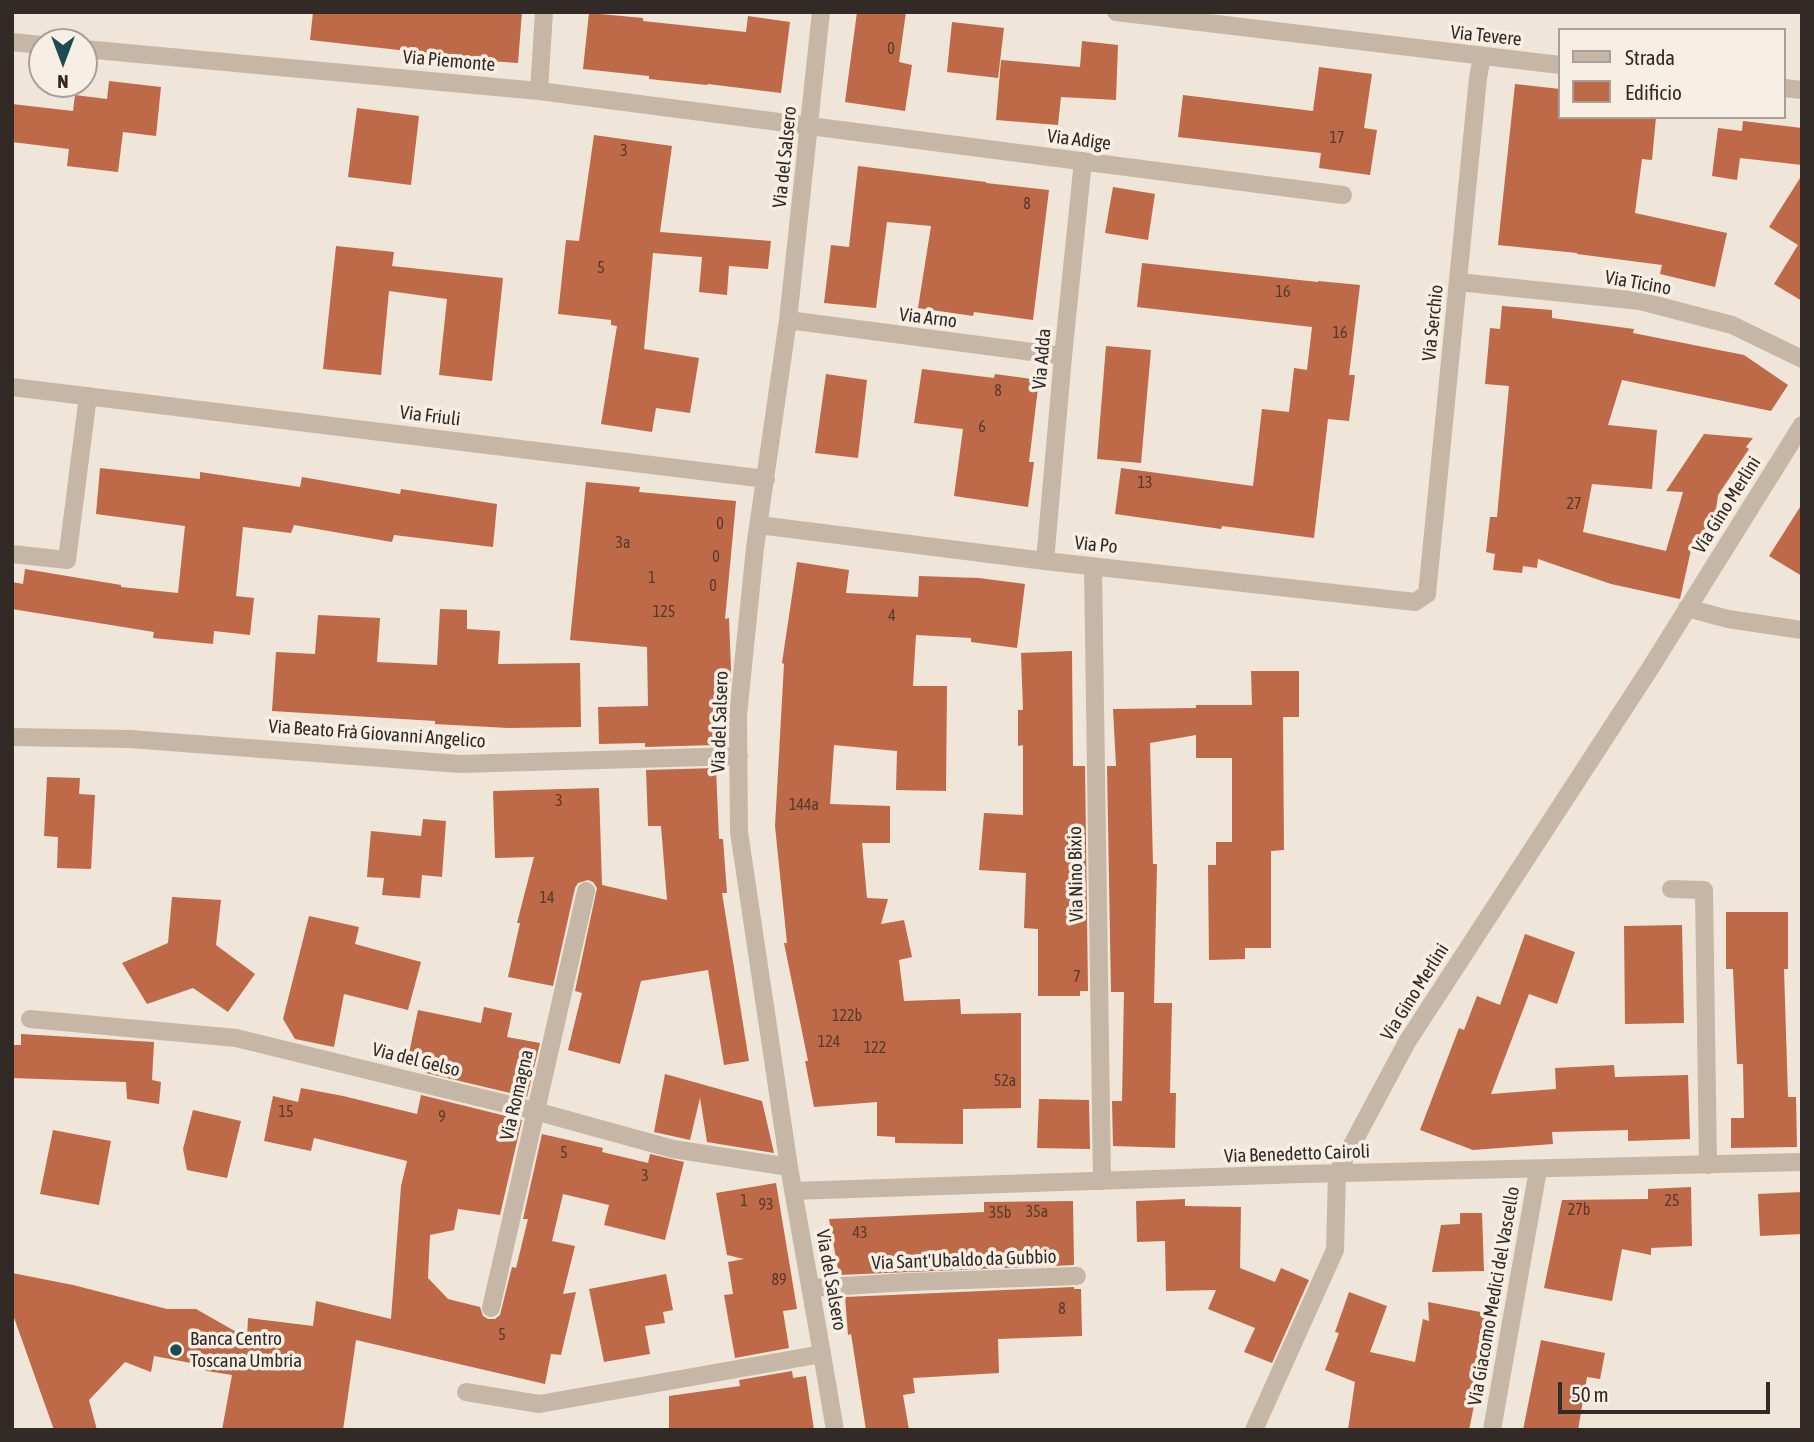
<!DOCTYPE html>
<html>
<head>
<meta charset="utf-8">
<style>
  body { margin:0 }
  #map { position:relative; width:1814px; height:1442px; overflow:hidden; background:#efe5d8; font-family:"Asap Condensed",sans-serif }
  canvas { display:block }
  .frame { position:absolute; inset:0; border:14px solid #322a26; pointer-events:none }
  .legend { position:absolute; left:1558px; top:28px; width:228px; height:91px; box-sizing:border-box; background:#f7efe4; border:2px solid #a8a098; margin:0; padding:9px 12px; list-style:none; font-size:21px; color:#322a26 }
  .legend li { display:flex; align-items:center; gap:14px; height:35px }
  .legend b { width:35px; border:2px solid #a8a098 }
  .north { position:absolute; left:28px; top:28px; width:70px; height:70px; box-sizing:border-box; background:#f7efe4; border:2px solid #a8a098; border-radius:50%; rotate:180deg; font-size:19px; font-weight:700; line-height:28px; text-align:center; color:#322a26 }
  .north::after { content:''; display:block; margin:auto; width:24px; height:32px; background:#1e4b51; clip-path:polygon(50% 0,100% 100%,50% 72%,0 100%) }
  .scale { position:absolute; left:1558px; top:1382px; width:212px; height:32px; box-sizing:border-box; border:4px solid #322a26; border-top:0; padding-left:9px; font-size:21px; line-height:24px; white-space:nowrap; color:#322a26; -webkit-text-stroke:5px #f7efe4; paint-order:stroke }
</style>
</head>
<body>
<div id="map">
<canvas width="1814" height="1442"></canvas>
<div class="frame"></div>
<ul class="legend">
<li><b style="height:9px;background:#c6b6a5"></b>Strada</li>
<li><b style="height:19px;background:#be6947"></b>Edificio</li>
</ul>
<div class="north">N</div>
<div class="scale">50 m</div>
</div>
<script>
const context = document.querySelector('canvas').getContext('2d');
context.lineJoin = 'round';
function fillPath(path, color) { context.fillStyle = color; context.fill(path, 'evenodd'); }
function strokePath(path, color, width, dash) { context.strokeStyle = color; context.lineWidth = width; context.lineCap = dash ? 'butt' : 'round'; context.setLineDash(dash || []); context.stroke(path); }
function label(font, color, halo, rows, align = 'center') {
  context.font = font + ' "Asap Condensed",sans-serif'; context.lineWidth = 7; context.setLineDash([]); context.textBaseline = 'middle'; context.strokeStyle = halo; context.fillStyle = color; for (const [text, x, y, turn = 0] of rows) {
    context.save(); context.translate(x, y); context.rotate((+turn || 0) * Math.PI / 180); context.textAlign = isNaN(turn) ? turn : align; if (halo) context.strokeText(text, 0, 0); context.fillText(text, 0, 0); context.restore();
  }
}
const building = new Path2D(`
  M313 12H522L518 63 461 59V57L310 40Z
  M857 12H906L899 62 912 65 905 111 845 102Z
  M589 13 643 18V21L746 32 748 16 790 22 781 93 708 84 707 85 649 79V76L583 69Z
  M952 22 1004 28 998 78 947 72Z
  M1082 41 1118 45 1116 100 1061 97 1058 125 996 120 1001 60 1080 67Z
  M1319 67 1372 74 1364 128 1377 130 1370 175 1319 168 1321 153 1178 137 1183 95 1313 111Z
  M109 81 161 87 156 136 123 132 118 172 67 166 69 149 12 142V104L73 111 75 95 107 99Z
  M1515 84 1560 89V117H1656L1652 160 1642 159 1635 213 1727 233 1715 287 1660 274 1662 265 1577 254V253L1498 245Z
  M357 108 419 116 411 185 348 177Z
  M1743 121 1802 128V165L1740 158 1737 180 1712 176 1718 128 1742 131Z
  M594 135 672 146 660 232 771 241 768 269 729 266 727 295 699 292 702 257 653 253 644 349 699 358 690 413 656 408 652 432 601 424 617 326 611 325V320L558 314 566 240 579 241Z
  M858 166 986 182V183L1049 190 1033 320 974 312 973 316 918 308 931 226 887 222 876 308 824 303 831 245 849 247Z
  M1802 175V301L1774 284 1798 245 1769 227Z
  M1113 187 1155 194 1148 240 1105 233Z
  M336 246 394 252 392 266 503 278 492 381 439 375 447 299 389 291 381 375 323 369Z
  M1142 263 1318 282V281L1360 285 1349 375H1355L1349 421 1328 419 1314 538 1222 526 1221 529 1115 514 1121 468 1253 486 1262 409 1289 412 1294 368 1307 370 1312 327 1137 307Z
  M1502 306 1552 310V318L1634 329 1633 333 1744 355 1788 385 1771 411 1622 380 1608 425 1657 430 1652 489 1592 484 1583 532 1666 551 1683 492 1666 491 1704 434 1753 438 1746 447 1749 449 1718 495 1711 546 1693 541 1680 599 1611 584 1538 559 1537 568 1523 566 1522 573 1493 570 1495 554 1486 552 1490 517H1497L1509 386 1485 384 1490 328 1500 329Z
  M1106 346 1151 350 1141 463 1097 459Z
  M922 369 994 378 995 374 1039 380 1029 462H1034L1028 507 954 496 963 429 914 423Z
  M826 374 867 380 858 458 815 453Z
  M100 468 200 479V472L300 487 302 477 400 494 401 489 497 504 493 547 394 535 392 542 294 525 291 533 243 527 236 596 254 598 250 635 214 631 213 644 153 638 154 632 12 609V582L23 584 25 569 121 585V587L178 593 185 526 96 514Z
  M586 482 640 487 639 492 736 501 725 619 729 618 731 669 730 684 718 685 719 741H715V745L645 747V743L599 744 598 707 648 706 647 647 570 640Z
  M1802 504V576L1769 556Z
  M797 562 849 570 846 593 918 597 919 576 979 578 1025 584 1017 648 971 642V638L916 635 913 686H947L946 791 896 790 897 751 834 745 830 804 890 806V843H862L867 898 888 899 881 924 904 920 912 957 899 960 904 1001 960 999 961 1014 1021 1013V1108L963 1109V1144L895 1143V1137L877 1136V1102L814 1107 805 1061H808L784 943H787L775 826 784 664 782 663Z
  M440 609 467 610V629L500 631 498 664 580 663 581 727 508 728 435 724V721L272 711 276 652 315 654 318 615 380 618 377 662 437 665Z
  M1072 651 1073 766H1085L1088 991H1080V996H1038V929L1024 928 1026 873 979 870 984 813 1023 815V745L1018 746V710H1023L1021 653Z
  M1251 671H1299V717H1283L1284 850 1271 851V948H1245V959L1209 960 1208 865H1216V842H1232V758H1196V735L1150 743 1153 864H1157L1154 1003H1172L1170 1093H1176L1175 1148 1113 1146 1112 1101H1122L1124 992H1111L1107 766H1116L1113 709 1196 708V705H1252Z
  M716 768 719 839H723L727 893H722L749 1061 724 1065 708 970 641 981 620 1064 568 1050 582 993 575 991 597 888 593 882 588 880 578 883 575 888 553 986 508 977 520 923H517L534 857 495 858 493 791 599 788 602 885 667 900 661 826H648L646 770Z
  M47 777 80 778 79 794 95 795 91 869 57 868 58 837 44 836Z
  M423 819 446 821 442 877 422 875 420 898 382 895 384 878 367 877 371 831 421 836Z
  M172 897 221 900 216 945 255 974 228 1012 193 988 147 1004 122 963 168 943Z
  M1726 912H1788V969H1784L1788 1097H1796L1797 1147 1731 1148V1118H1744L1743 1064H1737L1733 969H1726Z
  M309 916 359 927 355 944 421 962 408 1010 344 994 334 1047 295 1039 283 1019Z
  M1682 925 1684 1023 1625 1024 1624 926Z
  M1525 934 1575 952 1557 1004 1529 994 1491 1094 1556 1089 1555 1068 1614 1065 1615 1077 1688 1075 1690 1139 1628 1141V1130L1552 1132 1553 1144 1473 1150 1420 1130 1459 1028 1464 1030 1477 996 1500 1005Z
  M484 1007 512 1013 507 1037 540 1043 527 1097 426 1073 427 1067 407 1063 418 1010 481 1023Z
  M21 1034 154 1042 152 1080 161 1082 159 1104 127 1099 126 1082 12 1078V1045H21Z
  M665 1074 762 1101 774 1153 707 1142 700 1098 690 1140 654 1132Z
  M301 1088 343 1096 417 1114 421 1095 522 1120 500 1215 458 1209 454 1230 430 1235 428 1278 448 1299 480 1307 483 1316 488 1319H495L500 1315 512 1267 516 1268 528 1219H523L542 1134 603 1148 602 1152 648 1163 650 1154 684 1162 665 1240 604 1225 609 1205 563 1194 552 1241 575 1246 563 1294 576 1292 561 1355 551 1354 545 1384 356 1340 343 1430H222L232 1375 207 1371 191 1363 154 1356 151 1372 125 1362 89 1400 97 1430H54L12 1312V1273L73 1285 167 1309H196L247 1338 248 1318 313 1326 316 1301 391 1319 401 1186 407 1161 314 1138 311 1151 264 1141 273 1096 298 1102Z
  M1039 1099 1089 1100 1090 1149 1037 1148Z
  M193 1110 241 1121 227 1178 187 1170 183 1149Z
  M53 1130 111 1141 99 1205 40 1194Z
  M776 1183 797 1309 783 1311 789 1348 735 1358 724 1295 733 1294 728 1262 744 1259 727 1255 716 1193Z
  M1691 1187 1692 1246 1651 1248V1255L1622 1249 1612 1301 1544 1288 1562 1200 1648 1199V1189Z
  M1802 1192V1234L1760 1236 1758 1194Z
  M1185 1199V1206L1241 1207 1240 1268 1275 1282 1281 1268 1309 1280 1272 1363 1244 1352 1255 1328 1208 1309 1216 1290 1166 1291 1165 1241 1137 1242 1136 1201Z
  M1073 1201 1074 1265 839 1275 829 1219 984 1212V1202Z
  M1460 1213H1482L1484 1271 1432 1272 1441 1225 1460 1224Z
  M666 1274 673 1310 663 1312 665 1323 645 1326 650 1354 604 1362 589 1289Z
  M1074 1287V1289H1081L1082 1336 998 1339 999 1373 913 1378 915 1393 903 1395 909 1430H866L851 1334 848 1335 845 1297Z
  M1349 1292 1387 1306 1370 1352 1415 1362 1423 1319 1429 1321 1428 1302 1491 1314 1480 1376 1469 1430H1348L1355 1382 1325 1370 1339 1333 1335 1332Z
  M1541 1340 1605 1353 1600 1379 1587 1377 1578 1430H1523Z
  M792 1371 793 1378 806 1376 814 1430H669V1396L740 1386 739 1380Z`);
const minor = new Path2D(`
  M821 12 788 320 755 548 738 715 739 832 789 1167 822 1354 835 1430
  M1116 12 1560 65
  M12 42 42 45
  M84 49 539 91 1343 195
  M1784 88 1802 90
  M539 91 544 12
  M1458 282 1640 301 1732 325 1802 359
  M788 320 1063 356
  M12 387 766 479
  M759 525 1045 561 1415 602 1427 594 1478 78 1482 57
  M12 554 67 560 88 396
  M1045 561 1063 356 1083 161
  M1093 566 1102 1181
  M1687 608 1728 619 1802 630
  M12 737 130 739 460 764 739 756
  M1671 889 1704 890 1708 1165
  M30 1019 236 1038 535 1111 673 1149 789 1167
  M793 1191 1303 1174 1802 1162
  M811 1288 908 1282 1077 1276
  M491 1308 586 891
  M466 1392 539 1404 822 1354
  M1254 1430 1335 1250 1337 1173 1407 1042 1651 667 1802 425
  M1492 1430 1538 1170`);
const markers = [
  [176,1350,7,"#1e4b51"]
];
const numberNames = [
  ["0",891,49],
  ["17",1337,138],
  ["3",624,151],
  ["8",1027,204],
  ["5",601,268],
  ["16",1283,292],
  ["16",1340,333],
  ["8",998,391],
  ["6",982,427],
  ["13",1145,483],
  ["27",1574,504],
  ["0",720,524],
  ["3a",623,543],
  ["0",716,557],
  ["1",652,578],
  ["0",713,586],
  ["125",664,612],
  ["4",892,616],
  ["3",559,801],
  ["144a",804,805],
  ["14",547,898],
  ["7",1077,977],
  ["122b",847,1016],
  ["124",829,1042],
  ["122",875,1048],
  ["52a",1005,1081],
  ["15",286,1112],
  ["9",442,1117],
  ["5",564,1153],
  ["3",645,1176],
  ["1",744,1201],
  ["25",1672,1201],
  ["93",766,1205],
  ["27b",1579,1210],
  ["35a",1037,1212],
  ["35b",1000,1213],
  ["43",860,1233],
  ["89",779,1280],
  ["8",1062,1309],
  ["5",502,1335]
];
const streetNames = [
  ["Via Tevere",1486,36,6],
  ["Via Piemonte",449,61,5],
  ["Via Adige",1079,140,7],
  ["Via del Salsero",785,157,-84],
  ["Via Ticino",1638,283,10],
  ["Via Arno",928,318,7],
  ["Via Serchio",1433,323,-84],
  ["Via Adda",1042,359,-85],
  ["Via Friuli",430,416,7],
  ["Via Gino Merlini",1727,505,-58],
  ["Via Po",1096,545,6],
  ["Via del Salsero",720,722,-88],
  ["Via Beato Frà Giovanni Angelico",377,734,4],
  ["Via Nino Bixio",1076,874,-91],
  ["Via Gino Merlini",1415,992,-58],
  ["Via del Gelso",416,1060,14],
  ["Via Romagna",517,1095,-77],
  ["Via Benedetto Cairoli",1297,1154,-2],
  ["Via Sant'Ubaldo da Gubbio",964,1260,-2],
  ["Via del Salsero",831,1280,80],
  ["Via Giacomo Medici del Vascello",1494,1296,-80]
];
const poiNames = [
  ["Banca Centro",190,1339],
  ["Toscana Umbria",190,1361]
];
fillPath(building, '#be6947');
strokePath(minor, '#c6b6a5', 18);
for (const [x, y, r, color] of markers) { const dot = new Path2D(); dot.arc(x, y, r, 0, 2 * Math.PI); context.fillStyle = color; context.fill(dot); strokePath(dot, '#f7efe4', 2.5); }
label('16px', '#553a2e', null, numberNames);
label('19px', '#322a26', '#f7efe4', streetNames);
label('19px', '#322a26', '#f7efe4', poiNames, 'left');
</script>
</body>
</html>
